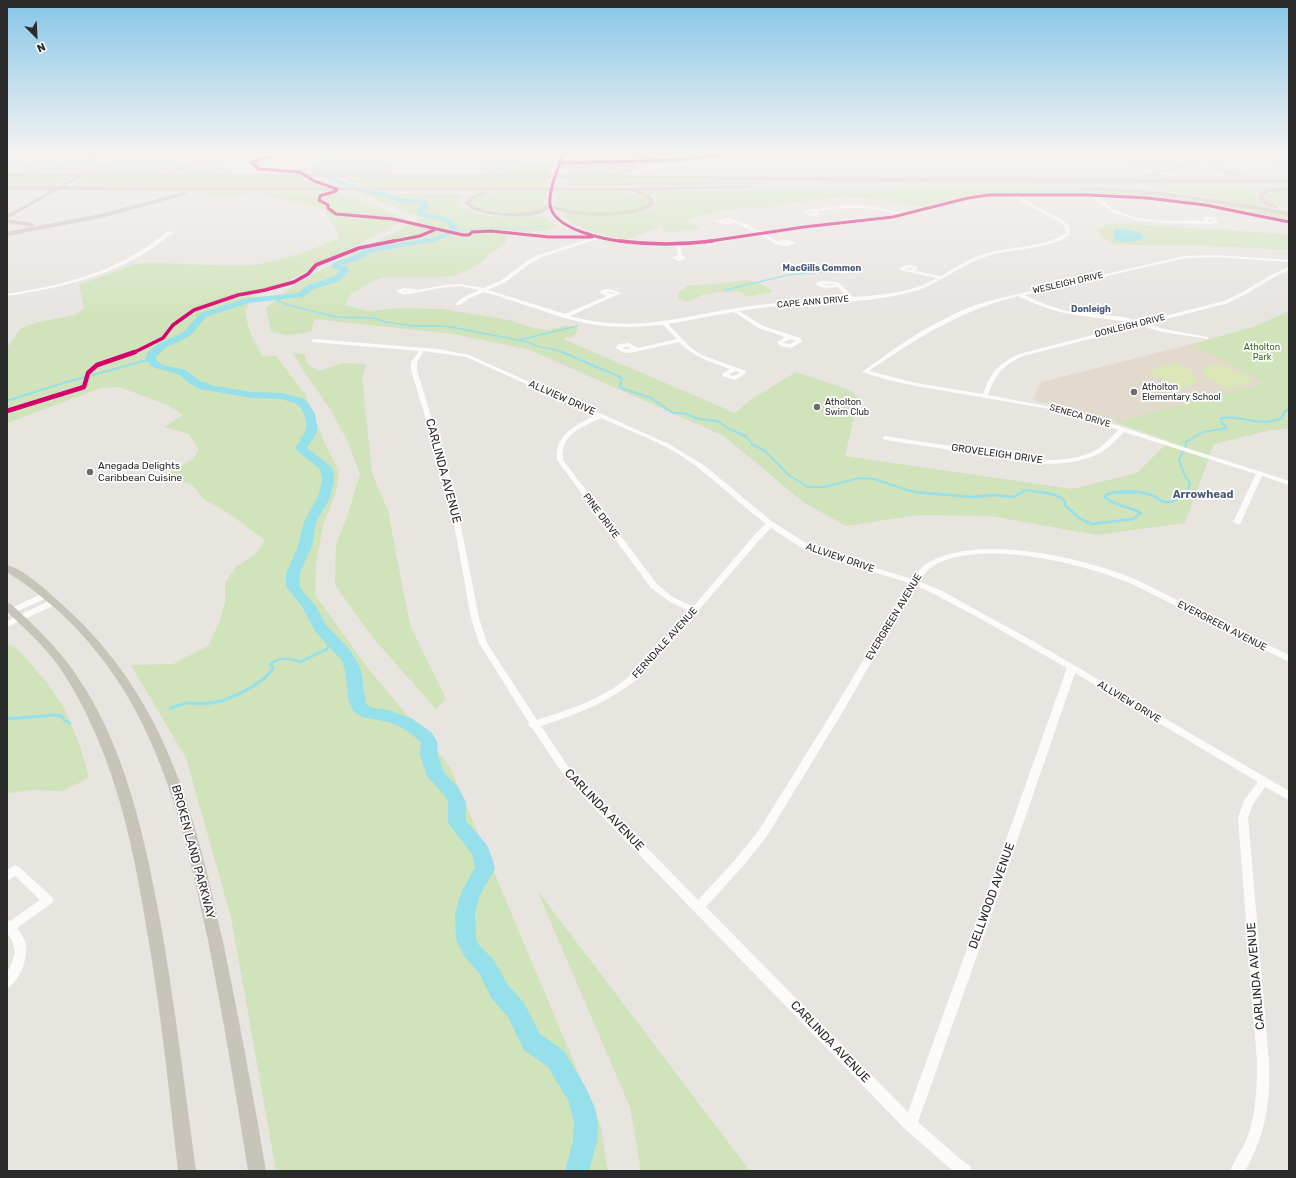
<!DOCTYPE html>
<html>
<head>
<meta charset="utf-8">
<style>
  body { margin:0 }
  #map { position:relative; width:1296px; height:1178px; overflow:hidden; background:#e8e4e0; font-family:Rubik,sans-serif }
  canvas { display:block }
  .frame { position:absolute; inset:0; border:8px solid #2b2b2b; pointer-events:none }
  .north { position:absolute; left:16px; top:16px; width:40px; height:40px; -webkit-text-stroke:3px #fff; paint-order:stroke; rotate:156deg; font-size:11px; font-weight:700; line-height:16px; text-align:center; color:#2b2b2b }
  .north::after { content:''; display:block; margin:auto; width:14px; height:18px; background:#2b2b2b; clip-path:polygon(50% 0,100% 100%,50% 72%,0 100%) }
</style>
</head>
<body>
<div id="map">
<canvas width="1296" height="1178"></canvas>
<div class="frame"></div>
<div class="north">N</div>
</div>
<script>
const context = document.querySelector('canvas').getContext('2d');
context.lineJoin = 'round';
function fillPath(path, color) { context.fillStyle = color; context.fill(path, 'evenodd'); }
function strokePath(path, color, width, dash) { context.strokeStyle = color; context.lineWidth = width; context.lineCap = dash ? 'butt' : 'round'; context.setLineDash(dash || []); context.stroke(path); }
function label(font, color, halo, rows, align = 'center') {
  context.font = font + ' Rubik,sans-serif'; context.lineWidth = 3.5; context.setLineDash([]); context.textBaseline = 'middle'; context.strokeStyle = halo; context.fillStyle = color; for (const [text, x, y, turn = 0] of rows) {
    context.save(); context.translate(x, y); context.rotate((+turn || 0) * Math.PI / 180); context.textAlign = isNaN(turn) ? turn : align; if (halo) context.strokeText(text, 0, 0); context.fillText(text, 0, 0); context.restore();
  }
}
const education = new Path2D(`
  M1107 154H1195L1175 164 1153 170Z
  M1192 344 1265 383 1114 422 1075 410 1032 400 1042 382Z`);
const green = new Path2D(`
  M321 154H364L362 156 364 159 383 160 393 166 391 173 311 174 309 172 313 164Z
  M466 154H557L556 160 466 155Z
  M569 154H720C670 162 618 162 567 161Z
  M169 156 174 157 175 160 191 162V164C162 177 127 173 95 173 117 160 145 158 169 156Z
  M68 157C78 157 90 155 99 161L81 172H42L31 169 41 163Z
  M509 161 550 165 549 174H508L492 171 489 166 493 163Z
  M202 163H206L208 169 217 172 175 173 197 167Z
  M569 164H620L629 167V168L613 173 567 174 565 172Z
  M7 177 71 178 56 186 7 185Z
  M88 177 302 179 324 188 72 186Z
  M572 178 768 182 757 184 564 187 567 179Z
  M343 179H549L547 188 364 187Z
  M1018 189 1146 193 1184 197 1289 216V220L1226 207 1165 198 1107 194 1012 193 972 195 924 207 876 199 839 197 786 203 774 207 722 210 688 220 690 223 701 228 666 233 661 226C651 230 636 238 626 239 612 241 570 225 562 215L569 213 615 215 652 209 658 200 655 195 645 192 751 190Z
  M1158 189H1253L1256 191 1254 193C1256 202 1265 205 1272 208Z
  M1289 191V209L1268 201 1266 195 1274 192Z
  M224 192 468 194 459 200V205C475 221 524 216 546 217L558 227C541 234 522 229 506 236L505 244 490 254 478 265 453 276 432 278 388 277 378 279 352 293 347 299 345 305 369 311 401 308 442 309 509 320 533 328 547 330 565 326 578 328 575 335 563 339 735 413 752 399 796 372 849 390 859 397 845 456 1072 489 1137 473 1169 441 1114 422 1264 383 1192 344 1256 326 1289 311V429L1272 430 1214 444 1185 523 1097 535 991 516 918 515 846 526 803 502 724 436 530 350 454 334 314 319 311 332 287 335 271 332 266 308 288 290 315 273 422 218 361 194 342 193 407 219 346 251 325 261 275 289 253 296 245 311 249 330 262 356H276L305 394 325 444 339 471 336 492 323 525 316 565 315 595 367 667 450 767 601 1127 608 1171H276L231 917 186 758 131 665 173 664 208 646 219 623 225 603V583L236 567 257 553 265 540 228 513 204 499 191 484 169 478 170 472 192 460 199 450 189 434 164 427 183 415 168 405 119 387 101 388 7 423V348L21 328 39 322 75 315 84 308 79 285 135 264 154 263 243 266C277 263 309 251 340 238L324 209 276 198 264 193 200 196 205 193Z
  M499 192H547C545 197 544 206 540 209 531 214 487 212 478 208 475 207 473 204 471 202L476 197Z
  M560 192C583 192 629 188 648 199L646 205C623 217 587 211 562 209L556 206 557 199Z
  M1109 223 1289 234V250L1193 245H1129L1113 244 1101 237 1098 230Z
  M749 280 766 286 773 292 747 297 741 292H719L702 295 688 302 679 299 677 294 688 285 715 284Z
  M293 353 304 354 308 364 319 371 342 363 367 364 362 377 372 473 388 511 410 625 446 699 436 709 373 638 335 585 336 544 347 517 360 474 348 442 330 409 303 370Z
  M1177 392 1180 393 1186 392 1194 396 1189 395 1158 403 1152 400Z
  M7 644 19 650 47 683 64 708 80 746 89 778 63 791 33 790 7 793Z
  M537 890 750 1171H641L630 1107Z`);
const pitch = new Path2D(`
  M1176 363 1192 371 1197 380 1190 386 1182 388 1150 373 1149 371Z
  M1219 364 1252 380 1251 383 1227 389 1204 375 1203 370 1206 367Z`);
const water = new Path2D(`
  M1114 229 1130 230 1143 234V239C1134 242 1122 244 1114 239Z`);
const streamFar4 = new Path2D(`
  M586 154H610
  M678 154H689
  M37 171 78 164 87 160
  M454 229 471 230 488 227 519 229 546 226`);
const streamFar3 = new Path2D(`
  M725 290 788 275 852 269
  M272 298 288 305 335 317 374 318 385 322 413 326H446L528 342C538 349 552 347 564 353
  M519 340 577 326`);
const streamFar2 = new Path2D(`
  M562 352 620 377 622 379 620 386 621 388 651 398 673 413H684L699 419 718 421 729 429 746 436 752 444 765 451 790 476 808 487H824L859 478 874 479 910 491 926 493
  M7 401 63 383 151 359
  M1022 493 1025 490 1046 493
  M1114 493H1136
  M1186 493 1190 484 1183 472 1179 459 1186 446V442L1203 432 1227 428 1222 423 1221 418C1242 414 1257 428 1282 418L1285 411 1289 409`);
const streamFar1 = new Path2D(`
  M915 492 972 497 993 495 1013 497 1023 492
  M1041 492C1050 493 1058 495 1065 501V505L1079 518 1092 524 1133 519 1141 513C1129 506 1115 507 1105 497L1107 494C1121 490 1137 491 1151 495 1155 496 1158 499 1162 501 1171 505 1181 498 1186 492
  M272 670 273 667 270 664C280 657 289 657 300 662L327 649 332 639`);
const stream = new Path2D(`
  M171 708C177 706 183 703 189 703 196 703 204 704 211 703 228 701 264 684 272 669
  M7 719 55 715 61 716 64 720 70 723`);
const river = new Path2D(`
  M332 154H339L320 165 317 170 319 172 365 190 384 192 403 199 425 200 429 205 424 213C437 217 456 214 458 232L436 241 369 253 362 259 341 265 347 267 349 271 339 281 314 289 303 297 248 303 206 317 190 336 165 348 155 358 162 365 186 370 200 381 214 386 252 392 281 393 302 398 309 404 315 414 317 425V432L307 448 329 465 333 470 334 479 330 498 316 522 312 546 301 570 299 583 301 589 317 608 326 625 348 648 357 661 361 671 366 704 372 708 388 710 411 718 431 732 437 741 438 755 444 773 458 787 466 802V821L487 845 492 858 495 869 480 895 475 914 476 939 478 944 493 959 508 985 524 1003 540 1034 564 1051 585 1086 595 1108 598 1123 597 1141 589 1171H565L573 1141 574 1123 569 1102 548 1067 524 1050 508 1017 492 999 479 973 464 956 456 939 455 914 461 893 475 868 472 854 448 823V802L445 796 427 776 420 755 421 742 410 733 399 726 388 722 362 717 353 711 349 702 345 671 342 661 315 631 303 608 286 586V574L297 549 304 522 319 494 322 479 320 469 295 449 305 432 307 425 304 414 301 408 295 403 281 399 252 398 200 389 190 384 178 374 152 367 145 358 149 351 158 344 184 332 200 313 247 298 298 293 308 285 333 277 341 271 332 268V263L356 255 364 249 434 237 450 231V226L444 221 418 216 416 211 422 205 421 203H402L383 196 362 193 315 174 311 170 316 163Z`);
const minor = new Path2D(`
  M122 154H126L94 171 91 170Z
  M420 154 483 156 559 161 561 154H565L563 161 592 162 684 159 721 154H733L684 161 592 164 562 163C557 177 548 196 553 211 557 221 571 226 580 229 638 250 698 243 757 233L736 223 722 224 716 221 728 218 743 223 762 232 817 224 899 215C871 206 845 207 816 211L819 213V215L810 216 802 212 812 209 854 205 878 207 904 214 968 197 989 194H1094L1177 200 1219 207 1289 221V223C1226 210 1163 198 1098 197 1103 201 1109 207 1115 210 1142 224 1175 220 1204 221L1203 217H1213L1219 222 1214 224 1162 223 1136 220 1112 212 1093 197 1018 196 1065 222 1070 229V235C1046 250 1017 248 991 255 961 263 939 286 908 293 854 306 794 301 739 311L763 326 800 338 802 341 801 342 791 348 780 346 777 342 785 337 759 328 734 312 668 324 690 347 702 355 746 371V373L735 380 722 376 723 373 730 369C711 362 693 357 679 342L630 353 622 352 616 348 618 344 629 343 638 348 677 339 663 325C640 327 618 328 596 325 558 319 521 302 484 292L468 299 460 305H456V303L464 297 479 290 460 286 439 288 404 295 397 292V290L404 288 418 290 444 285 460 284 483 288 500 281 527 261 538 255 595 237C543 223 541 211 558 163L483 158 419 157ZM989 196H1014L1026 204 1063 224 1065 228 1066 233C1043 248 1013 246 988 253 971 257 956 267 941 276L915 271 918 268C913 264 906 264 900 268V270L937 278C911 293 882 295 853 297L838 282 821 281 816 283V285L824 288 838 287 848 298C813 300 779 302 744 307 681 316 635 334 570 316L621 293 610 289 601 290 600 293 607 296 565 314 488 290 504 283 531 263 542 257 600 238 617 242 643 245H676L678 255 671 258 680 261 687 258 682 255 680 245 724 241 761 235 776 244 783 246H789L796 243 788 240 777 241 765 234 817 227 893 219 918 213 968 199ZM807 212H812L814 213 811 214ZM1207 219H1212L1214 222H1209ZM728 220 731 221 722 222ZM909 268H913L911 270 906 269ZM821 284H835V285H825ZM403 291H409L405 292ZM605 292H610L615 293 612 294ZM790 339 796 341 790 344 783 343ZM622 347H628L632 349H625ZM735 371 740 372 734 376 728 375Z
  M169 231 173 232C127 273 66 287 7 296V294C49 287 91 279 128 258 143 251 156 240 169 231Z
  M1217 255 1289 260V262L1217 257 1185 258 1024 295 1047 305 1066 311 1123 317 1141 322 1224 301 1241 293 1271 275 1289 267V270L1274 277 1244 295 1228 303 1147 324 1164 329 1208 337V339L1163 332 1141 326 1023 356C1002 366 996 373 988 395L1072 411 1289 481V485L1262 476 1240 524H1237L1233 522 1256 474 1124 432C1116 440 1107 450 1096 455 1055 473 1006 459 964 452 937 448 911 444 885 440L882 438 885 436C911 440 937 444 964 448 1004 455 1051 468 1090 453 1102 448 1110 438 1119 430L1068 413 1044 408 916 386 888 380 862 372 894 349 925 329 958 312 976 305 996 299 1185 256ZM1018 296C1033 303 1049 310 1065 313 1088 318 1112 318 1135 324L1019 354C998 364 991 372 983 394L916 383 869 371C917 338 961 310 1018 296Z
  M314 339 438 349 469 355 669 444 705 466 770 520 806 543 839 557 912 579C917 573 922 566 929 562 980 535 1071 556 1122 574 1143 582 1163 593 1183 603 1218 621 1254 638 1289 655V662L1140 588C1093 565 981 537 933 566 927 570 923 576 918 581L942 591 1031 640 1289 791V800L1265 787 1253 804 1248 817 1269 1062C1270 1105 1266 1133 1245 1171H1230C1234 1161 1241 1151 1246 1141 1256 1116 1257 1089 1257 1062L1238 817 1245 799 1258 782 1075 673 996 902 918 1122 959 1158 970 1166 972 1171H953L905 1129 592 806 561 771 532 728 530 727 528 725 529 723 479 643 471 618 448 491 411 370V362L419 351 312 342V340ZM424 351 466 357 595 415C576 426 554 434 557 460L651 588 670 602 689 611C669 634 650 660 626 679 600 700 568 710 537 720L487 643 479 618 454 491 417 370V362ZM601 418C628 430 658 441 683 457 713 477 738 503 766 524L757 532 693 607 671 596 657 584 563 460C560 434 581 428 601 418ZM771 528 800 547 817 554 909 583 836 706 759 830 735 860 698 900 600 800 567 765 541 726C580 713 613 701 644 673L763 536ZM915 585 936 595 981 619 1067 668 984 902 908 1112 706 907 743 866 767 836 845 708Z
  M43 593H49L50 595 49 597 7 616V610Z
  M51 600H54L58 602 57 604 7 627V621Z
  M15 865 19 867 52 897 54 900 52 903 17 928C21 934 25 939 26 946 28 958 19 983 7 988V972L11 965 15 953 12 940 7 933V920L10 921 40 900 15 876 7 881V870Z`);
const major = new Path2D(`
  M86 171 90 172 7 219V215Z
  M7 565C24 569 52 595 65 607 166 699 195 813 223 942 239 1018 253 1094 266 1171H248C236 1094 223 1017 208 940 177 792 143 659 7 572Z
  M7 603 11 604C34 625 57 647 75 673 126 746 145 839 161 925 175 1006 185 1089 196 1171H178C169 1091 161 1011 147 931 133 843 114 755 67 679 52 653 29 632 7 612Z`);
const highway = new Path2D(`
  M69 154C80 154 98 152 106 161L100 166C123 159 178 145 199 160L198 163 189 168 173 173 171 172V170L185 166 193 161C161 147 120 164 89 173L491 174 480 168 483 162 495 156 497 159 515 158 518 160C510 164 496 162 487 164L486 167 499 174H617V173L630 168C622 164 611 167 603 163L604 162H625L632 165V162L635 160 638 162 636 169 624 175 886 178 1289 179V183L886 182 612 178 7 177V173H30L25 172 23 167C35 157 54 155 69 154ZM84 157 100 161C95 165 90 168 85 172L87 173H38V172L29 170V168L52 159Z
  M191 154 201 155 220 167 231 172 228 174C215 170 203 161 191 154Z
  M1204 154H1211L1179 169 1144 177 1141 175 1175 167Z
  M1228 155C1249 154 1269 157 1289 162V166C1266 160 1237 152 1215 163V164L1225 170 1244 175V177L1242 178 1221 172 1209 165 1210 161Z
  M36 156 39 158 38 159 7 166V162Z
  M750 185 753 187 752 188 640 191 648 194 654 200 653 206C629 218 598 217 571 214 565 213 557 209 550 209 546 209 540 214 536 215 524 219 469 216 464 202L471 196 485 191 487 192V194L475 198 470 202 471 204C489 215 517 214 537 210 541 209 544 206 548 205 554 205 563 209 569 210 594 213 625 215 648 204L649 201 644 196 634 193V191L7 190V186L621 188Z
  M1083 187C1153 189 1221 199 1289 212V216L1187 198 1136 193 1081 190V188Z
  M1289 187V191L1269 192 1263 196 1269 202 1278 206V208C1270 209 1262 203 1257 198L1258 194 1268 188Z
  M184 192 187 194 186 195 101 218 7 236V232L100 214Z
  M7 219 32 223 35 225 32 227 7 223Z`);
const cyclewayFar2 = new Path2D(`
  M278 154 251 162 259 169 300 172 314 181 337 189 336 191 320 196 319 200 328 205V208L336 214 393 219 463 235H469L472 232 491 231 549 237H592
  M563 154C558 170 549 187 550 204 552 230 607 240 628 242
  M561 163 676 160 732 154
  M389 242 420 236 434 230
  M704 242 804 227 893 217 968 198 989 195H1088L1147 198 1205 205 1289 222`);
const cyclewayFar1 = new Path2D(`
  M620 241C651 245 681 245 712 241
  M133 353 163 338 173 325 194 310 238 295 265 290 294 282 308 274 316 265 359 248 394 241`);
const cycleway = new Path2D(`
  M7 411 84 387 88 373 97 365 135 352`);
const markers = [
  [1134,392,4,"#6d6c6a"],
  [817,407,4,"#6d6c6a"],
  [90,472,4,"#6d6c6a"]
];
const farNeighbourhoodnames = [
  ["MacGills Common",822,268],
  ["Donleigh",1091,309]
];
const farStreetnames = [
  ["WESLEIGH DRIVE",1068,283,-13],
  ["CAPE ANN DRIVE",813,302,-5],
  ["DONLEIGH DRIVE",1130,326,-14],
  ["SENECA DRIVE",1080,416,16]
];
const farParknames = [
  ["Atholton",1262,347],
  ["Park",1262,357]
];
const farPoinames = [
  ["Atholton",1142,387],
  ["Elementary School",1142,397],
  ["Atholton",825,402],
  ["Swim Club",825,412]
];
const streetNames = [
  ["ALLVIEW DRIVE",562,398,24],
  ["GROVELEIGH DRIVE",997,454,8],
  ["PINE DRIVE",601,516,53],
  ["ALLVIEW DRIVE",840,558,19],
  ["EVERGREEN AVENUE",894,617,-59],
  ["EVERGREEN AVENUE",1222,626,27],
  ["FERNDALE AVENUE",665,643,-48],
  ["ALLVIEW DRIVE",1129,702,31]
];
const poiNames = [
  ["Anegada Delights",98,466],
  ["Caribbean Cuisine",98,478]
];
const neighbourhoodNames = [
  ["Arrowhead",1203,495]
];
const nearStreetnames = [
  ["CARLINDA AVENUE",443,471,75],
  ["CARLINDA AVENUE",604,810,46],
  ["BROKEN LAND PARKWAY",193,852,75],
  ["DELLWOOD AVENUE",992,896,-70],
  ["CARLINDA AVENUE",1256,976,-95],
  ["CARLINDA AVENUE",830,1042,46]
];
fillPath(education, '#e3dace');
fillPath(green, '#d0e3ba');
fillPath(pitch, '#dce7b7');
fillPath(water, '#95e0ea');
strokePath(streamFar4, '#95e0ea', 1);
strokePath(streamFar3, '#95e0ea', 1.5);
strokePath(streamFar2, '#95e0ea', 2);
strokePath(streamFar1, '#95e0ea', 2.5);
strokePath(stream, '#95e0ea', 3);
fillPath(river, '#95e0ea');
fillPath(minor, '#fcfbfa');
fillPath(major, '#c9c4ba');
fillPath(highway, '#d0c3bc');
strokePath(cyclewayFar2, '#d6006c', 3);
strokePath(cyclewayFar1, '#d6006c', 3.5);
strokePath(cycleway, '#d6006c', 4.5);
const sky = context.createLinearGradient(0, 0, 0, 319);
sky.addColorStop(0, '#87c6e9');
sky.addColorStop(0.48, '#f5f3f1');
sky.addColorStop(1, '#f5f3f100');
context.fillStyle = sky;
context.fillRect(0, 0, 1296, 319);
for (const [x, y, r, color] of markers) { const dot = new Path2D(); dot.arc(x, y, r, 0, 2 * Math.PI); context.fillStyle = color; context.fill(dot); strokePath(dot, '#fff', 1.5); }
label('bold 9px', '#4b5b7b', '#fff', farNeighbourhoodnames);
label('9px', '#2b2b2b', '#fff', farStreetnames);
label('9px', '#36681b', '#fff', farParknames);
label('9px', '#2b2b2b', '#fff', farPoinames, 'left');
label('10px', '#2b2b2b', '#fff', streetNames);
label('10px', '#2b2b2b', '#fff', poiNames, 'left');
label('bold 11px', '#4b5b7b', '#fff', neighbourhoodNames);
label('12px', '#2b2b2b', '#fff', nearStreetnames);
</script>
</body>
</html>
